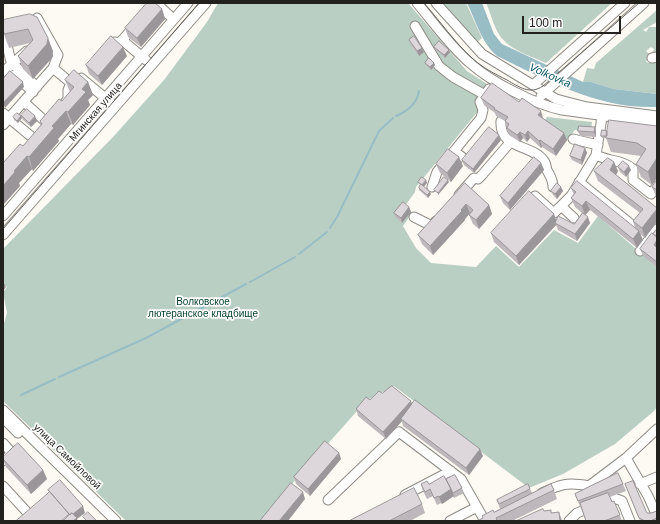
<!DOCTYPE html>
<html>
<head>
<meta charset="utf-8">
<style>
  body { margin:0 }
  #map { position:relative; width:660px; height:524px; overflow:hidden; background:#fdf9f3; font-family:Helvetica,sans-serif }
  canvas { display:block }
  .frame { position:absolute; inset:0; border:4px solid #22211e; pointer-events:none }
  .scale { position:absolute; left:522px; top:16px; width:99px; height:18px; box-sizing:border-box; border:2px solid #22211e; border-top:0; padding-left:5px; font-size:12px; line-height:14px; white-space:nowrap; color:#22211e; -webkit-text-stroke:3px #fff; paint-order:stroke }
</style>
</head>
<body>
<div id="map">
<canvas width="660" height="524"></canvas>
<div class="frame"></div>
<div class="scale">100 m</div>
</div>
<script>
const context = document.querySelector('canvas').getContext('2d');
context.lineJoin = 'round';
function fillPath(path, color) { context.fillStyle = color; context.fill(path, 'evenodd'); }
function strokePath(path, color, width, dash) { context.strokeStyle = color; context.lineWidth = width; context.lineCap = dash ? 'butt' : 'round'; context.setLineDash(dash || []); context.stroke(path); }
function label(font, color, halo, rows, align = 'center') {
  context.font = font + ' Helvetica,sans-serif'; context.lineWidth = 3.5; context.setLineDash([]); context.textBaseline = 'middle'; context.strokeStyle = halo; context.fillStyle = color; for (const [text, x, y, turn = 0] of rows) {
    context.save(); context.translate(x, y); context.rotate((+turn || 0) * Math.PI / 180); context.textAlign = isNaN(turn) ? turn : align; if (halo) context.strokeText(text, 0, 0); context.fillText(text, 0, 0); context.restore();
  }
}
const green = new Path2D(`
  M218 3H408L467 71 487 84 475 102 479 110 416 187 415 192 405 206 412 213 403 226 416 248 431 263 476 267 496 246 519 267 554 230 578 243 598 216 657 267V407L654 411 615 444 563 474 529 488 394 386 366 401 283 494 262 521H126L3 401V327L7 313 3 292 7 287 3 283V249L113 137 164 80 207 22Z
  M443 3H466L482 38 476 43Z
  M486 3H612L546 63C528 55 505 49 496 29 492 21 490 11 486 3Z
  M657 10V22L643 30 646 32 649 27H657V54L652 53 654 49 651 47 646 51 650 55 646 62 650 63 657 62V94L614 89 591 82H583L587 68 594 69 596 63Z
  M547 117 592 122 591 132 575 130 567 140 543 123Z`);
const water = new Path2D(`
  M467 3H482L494 34 502 44 583 82H591L614 89 657 94V107C597 109 549 81 497 56 481 42 476 21 467 3Z`);
const stream = new Path2D(`
  M396 116C408 111 417 104 419 91
  M330 228 337 217 379 131 393 118
  M299 254 327 232
  M250 282 295 257
  M59 377 146 338 246 284
  M21 395 55 379`);
const minor = new Path2D(`
  M156 3 170 16
  M417 3C434 23 450 46 470 63 491 82 534 104 562 110L657 123
  M436 3 482 54 556 99 587 107 657 116
  M415 26 439 66 453 77 485 95
  M3 28 11 62 37 87
  M122 40 146 60
  M110 47 114 42 120 43 135 25
  M652 58 657 57
  M53 68 71 83
  M3 72 27 51
  M14 75 33 92
  M533 85 625 3
  M541 96 644 3
  M24 102 47 123
  M64 104 68 99V90L71 83 81 78 110 102
  M3 113 33 138
  M501 121C499 150 533 144 544 161 546 163 546 167 547 170 550 176 553 179 553 187
  M3 125 53 68 58 55 37 18
  M573 139 598 145
  M454 151 462 157
  M596 155C610 162 621 159 633 169V180L651 194 657 186
  M579 182 632 225
  M432 187 437 172 481 118 483 110 480 102 489 89
  M459 195 474 178 478 179 482 175 514 138
  M535 196 554 213 571 196 596 155 603 111
  M561 206 574 218
  M3 216 188 3
  M414 217 432 226 436 221
  M3 235 206 3
  M640 251 657 229
  M3 410 116 521
  M3 418 18 433
  M657 429 626 458 648 496 657 516
  M3 443 12 453 3 461
  M640 484 657 477
  M3 486 26 511
  M542 493C561 484 567 482 589 486L626 458
  M405 495 451 471
  M328 500 399 432 461 479 485 521
  M450 521 477 507
  M569 521 577 513 614 498 622 501 630 521`);
const tram = new Path2D(`
  M424 3C440 21 455 43 473 59 483 68 495 74 507 80 519 87 530 95 543 86L639 3
  M3 229 199 3`);
const wall = new Path2D(`
  M162 9 165 19 141 47 128 37 125 28Z
  M30 14 53 51 52 58 33 79 23 69 18 56 30 43 9 48 4 34Z
  M409 40 424 52 419 56 411 45Z
  M434 47 449 50 450 52 445 58 435 49Z
  M127 56 102 85 89 74 86 65Z
  M425 63H434L435 65 431 70 426 65Z
  M65 80 88 82 93 95 88 100 90 105 73 125 71 124 58 139 59 141 33 171 32 169 19 183 20 186 3 205V163L23 146 41 125 40 121 62 101 70 92Z
  M481 98 519 102 564 133 567 140 556 156 542 147 541 148 530 138 527 142 523 138 520 142 509 135 505 121 496 116 495 113 484 105Z
  M21 116 37 121 31 127 23 120 22 118 18 123 14 120 13 117Z
  M657 126 652 185 641 177 636 164 641 156 611 152 606 138H602L601 136 607 131Z
  M595 127 596 132V137L580 136 578 131Z
  M501 140 474 173 464 165 462 160Z
  M585 148 587 153 582 165 572 160 570 156Z
  M541 163 544 170 510 210 503 203 500 196Z
  M436 164 463 166 451 182 440 173Z
  M618 167 631 170 626 177 620 172Z
  M594 171H618L616 175 657 208 645 238 640 234 643 240 637 248 590 210 585 215 590 223 577 241 558 230 556 225 519 265 494 242 491 233 554 214 556 220 574 224 582 213 575 207 571 198 574 195 571 188 635 228 633 221 640 213 598 181Z
  M426 180 427 183 424 187 431 194 428 198 419 190V188L421 185 419 184 418 182Z
  M657 180V197L656 196 652 187Z
  M465 183 489 205 492 214 479 229 473 224 469 215 470 214V213L465 219V220L433 255 422 244 418 235Z
  M561 187 563 191 557 199 553 195 551 191Z
  M409 207 411 212 402 223 396 218 394 213Z
  M657 229V267L643 256 640 249Z
  M382 393 412 404 483 456 469 475 403 426 402 421 386 439 358 416 356 409Z
  M339 453 341 459 310 496 296 484 294 477Z
  M3 457 43 470 47 479 31 494 6 467 3 460Z
  M618 473 626 491 610 497 612 502 614 501 622 521H586L575 494Z
  M446 479 462 488 464 493 454 498 453 496 442 504 441 503 437 505 433 496 427 499 423 491 421 484H429Z
  M625 484 647 513H651L657 511V521H640Z
  M530 489 532 493 554 490 557 499 512 521H477L500 509 497 500Z
  M422 504 425 513 410 521H349Z`);
const shadedWall = new Path2D(`
  M162 9 165 19 141 47 137 38Z
  M48 38 53 51 52 58 33 79 28 66Z
  M123 47 127 56 102 85 98 76Z
  M422 48 424 52 419 56 417 51Z
  M449 50 450 52 445 58 444 55Z
  M434 63 435 65 431 70 430 67Z
  M23 82 24 87 5 108 3 103Z
  M88 82 93 95 88 100 90 105 73 125 68 112 82 89Z
  M66 111 71 124 58 139 59 141 33 171 29 157 52 126Z
  M541 111 543 118 538 115Z
  M21 116 22 118 18 123 17 121Z
  M35 116 37 121 31 127 29 123Z
  M595 127 596 132V137L594 132Z
  M528 131 530 138 527 142 525 135Z
  M520 132 523 138 520 142 517 135Z
  M564 133 567 140 556 156 553 149Z
  M499 135 501 140 474 173 473 169Z
  M540 140 542 147 541 148 539 141Z
  M585 148 587 153 582 165 581 160Z
  M27 156 32 169 19 183 20 186 3 205V186L14 171Z
  M459 157 463 166 451 182 447 173Z
  M657 158V178L652 185 648 172Z
  M614 162 618 171 613 180 610 170Z
  M541 163 544 170 510 210 508 203Z
  M629 166 631 170 626 177 624 172Z
  M426 180 427 183 423 187 422 185Z
  M448 180 449 182 438 195V193Z
  M561 187 563 191 557 199 555 194Z
  M430 192 431 194 428 198 427 195Z
  M586 201 590 210 585 215 582 206Z
  M466 204 470 213 465 219V220L433 255 430 246Z
  M489 205 492 214 479 229 476 220Z
  M409 207 411 212 402 223 401 218Z
  M657 209V222L645 238 642 228Z
  M554 214 557 223H555L556 225 519 265 516 256Z
  M588 217 590 223 577 241 575 234Z
  M639 231 643 240 637 248 633 239Z
  M657 240V250L654 245Z
  M5 285 6 287 3 291V288Z
  M411 401 414 408 401 419 402 421 386 439 383 432Z
  M480 449 483 456 469 475 466 468Z
  M339 453 341 459 310 496 308 489Z
  M43 470 47 479 31 494 27 485Z
  M451 489 454 496 442 504 439 497Z
  M303 492 305 499 288 521H279Z
  M83 506 85 513 77 519 78 521H72L70 516Z
  M559 512 562 521H560Z`);
const building = new Path2D(`
  M147 3H155L162 9 137 38 125 28Z
  M30 14 37 17 48 38 47 44 28 66 18 56 33 40 28 29 4 34 3 28V20Z
  M111 36 123 47 98 76 86 65Z
  M414 36 422 48 417 51 409 40Z
  M439 41 449 50 444 55 434 47Z
  M429 58 434 63 430 67 425 63Z
  M74 70 88 82 82 89 86 92 68 112 66 111 52 126 54 128 29 157 27 156 21 163 14 171 15 172 3 186V169L4 168H3V163L20 144 23 146 42 124 40 121 59 99 62 101 74 87 65 80Z
  M10 71 23 82 3 103V79Z
  M492 83 519 102 522 98 541 111 538 115 564 133 553 149 540 140 539 141 528 131 525 135 520 132 517 135 507 128 509 124 505 121 508 117 494 109 495 108 481 98Z
  M27 109 35 116 29 123 21 115Z
  M17 113 21 116 17 121 13 117Z
  M609 120 657 126V158L648 172 636 164 646 149 637 143 606 138Z
  M579 126 595 127 594 132 578 131Z
  M489 127 499 135 473 169 462 160Z
  M602 130 607 131V136H601Z
  M575 144 585 148 581 160 570 156Z
  M448 149 459 157 447 173 436 164Z
  M534 157 541 163 508 203 500 196Z
  M608 158 614 162 610 170 657 208V209L642 228 633 221 643 209 594 171Z
  M623 161 629 166 624 172 618 167Z
  M422 177 426 180 422 185 418 182Z
  M444 177 448 180 438 193 434 190Z
  M657 180V190L652 187Z
  M577 181 639 231 633 239 586 201 582 206 571 198 576 192 571 188Z
  M465 183 489 205 476 220 469 215 473 210 466 204 461 210 462 211 430 246 418 235Z
  M557 183 561 187 555 194 551 191Z
  M421 184 430 192 427 195 419 188Z
  M529 191 554 214 516 256 491 233Z
  M403 202 409 207 401 218 394 213Z
  M583 213 588 217 575 234 555 223 558 216 574 224Z
  M657 229V237L653 234Z
  M652 233 657 237V240L654 245 657 248V262L640 249Z
  M3 283 5 285 3 288Z
  M392 386 411 401 383 432 356 409 366 397 370 400 379 391 382 393Z
  M415 400 480 449 466 468 401 419Z
  M325 441 339 453 308 489 294 477Z
  M18 443 43 470 27 485 3 459V457Z
  M618 473 623 484 578 501 575 494Z
  M455 475 462 488 453 493 446 479Z
  M444 476 451 489 439 497V496L434 498 430 489 425 492 421 484 427 481 429 484Z
  M60 480 83 506 73 514 72 513 70 515 50 492 48 490Z
  M633 481 647 513H651L657 511V518L650 521H645L639 518 625 484Z
  M291 483 303 492 279 521H260Z
  M528 484 530 489 499 504 497 500Z
  M551 484 554 490 496 518 497 520 495 521H477L483 518 482 516 493 510 494 512Z
  M414 488 422 504 389 521H349Z
  M50 492 69 514 61 521H16Z
  M608 493 612 502 614 501 620 515 604 521H586L580 503Z
  M543 509 544 511 551 510V513L559 512 560 521H516Z
  M88 512 97 521H87L83 517Z
  M72 513 77 518 73 521H63Z`);
const streetNames = [
  ["Мгинская улица",96,112,-49],
  ["улица Самойловой",67,457,44]
];
const parkNames = [
  ["Волковское",203,302],
  ["лютеранское кладбище",203,314]
];
const waterNames = [
  ["Volkovka",550,76,24]
];
fillPath(green, '#bacfc4');
fillPath(water, '#99bdc5');
strokePath(stream, '#99bdc5', 2);
strokePath(minor, '#8f8b85', 11);
strokePath(minor, '#fff', 9);
strokePath(tram, '#686662', 1);
fillPath(wall, '#beb8bc');
fillPath(shadedWall, '#9b9699');
fillPath(building, '#ddd6db');
strokePath(building, '#9b9699', 1);
label('10px', '#22211e', '#fff', streetNames);
label('10px', '#003e28', '#fff', parkNames);
label('italic 11px', '#0b5865', '#fff', waterNames);
</script>
</body>
</html>
